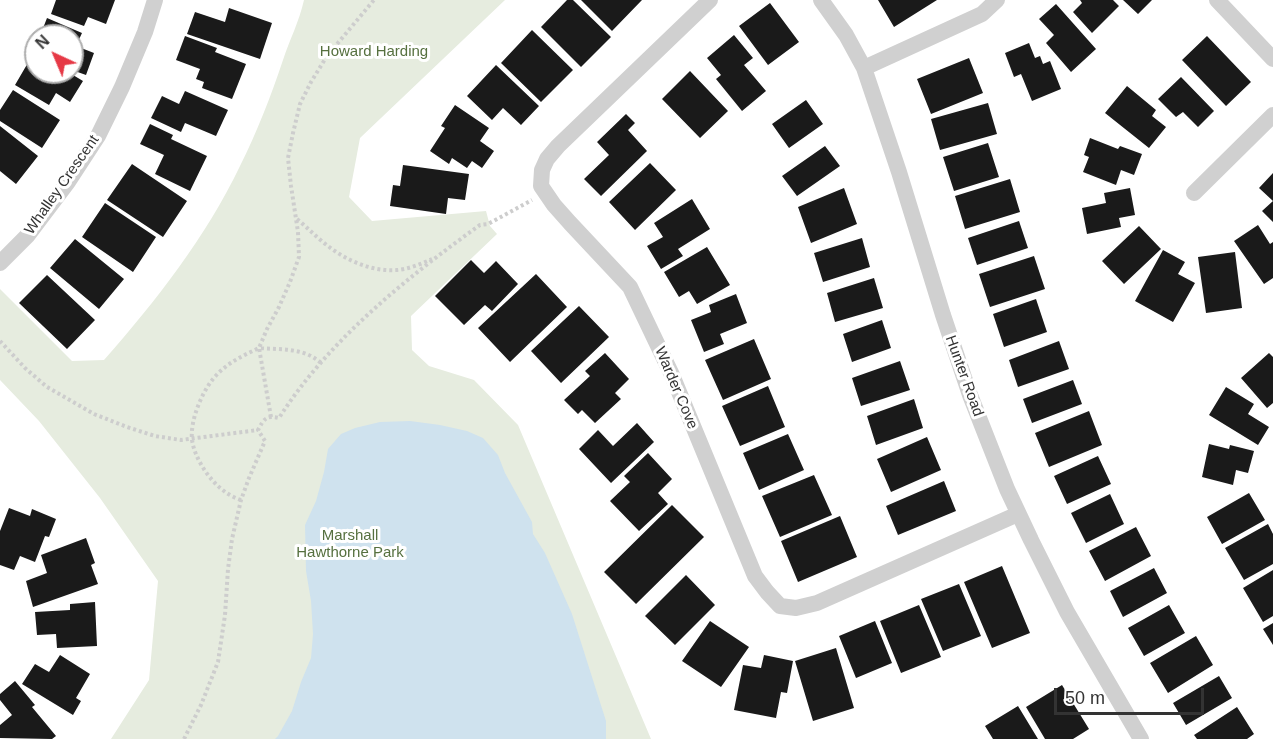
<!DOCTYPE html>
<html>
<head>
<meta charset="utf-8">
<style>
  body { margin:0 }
  #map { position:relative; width:1273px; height:739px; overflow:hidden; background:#fff; font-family:Arial,sans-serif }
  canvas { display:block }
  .north { position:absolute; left:24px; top:24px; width:60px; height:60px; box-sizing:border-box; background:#fff; border:2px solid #adadad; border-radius:50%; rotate:316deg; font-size:16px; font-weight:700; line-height:24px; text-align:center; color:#333 }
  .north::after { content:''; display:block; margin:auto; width:21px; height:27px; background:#e63946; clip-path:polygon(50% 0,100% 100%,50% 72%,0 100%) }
  .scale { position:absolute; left:1054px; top:688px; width:150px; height:27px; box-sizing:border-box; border:3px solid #333; border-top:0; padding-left:8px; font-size:18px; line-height:21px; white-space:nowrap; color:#333; -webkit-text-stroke:4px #fff; paint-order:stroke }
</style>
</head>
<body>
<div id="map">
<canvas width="1273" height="739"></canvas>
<div class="north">N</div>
<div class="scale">50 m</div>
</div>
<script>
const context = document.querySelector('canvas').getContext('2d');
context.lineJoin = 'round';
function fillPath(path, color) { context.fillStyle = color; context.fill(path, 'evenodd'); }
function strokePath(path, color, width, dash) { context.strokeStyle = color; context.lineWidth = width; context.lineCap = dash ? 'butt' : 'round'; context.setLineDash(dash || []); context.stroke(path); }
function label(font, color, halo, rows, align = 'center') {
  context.font = font + ' Arial,sans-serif'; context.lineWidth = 6; context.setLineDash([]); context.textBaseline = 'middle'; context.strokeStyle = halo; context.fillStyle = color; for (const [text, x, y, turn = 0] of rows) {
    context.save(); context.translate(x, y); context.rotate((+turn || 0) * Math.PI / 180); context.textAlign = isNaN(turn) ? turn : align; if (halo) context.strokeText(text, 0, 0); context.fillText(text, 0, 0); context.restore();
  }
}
const green = new Path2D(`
  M304 0H505L360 138 349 197 372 221 486 211 490 226 497 234 411 316 412 350 429 366 474 380 518 425 651 739H111L149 680 158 581 100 498 39 421 0 380V289L72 361 104 360C156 301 206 237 240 166 257 132 271 96 283 60 290 39 299 22 304 0Z`);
const water = new Path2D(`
  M410 421 440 425 467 431 483 438 498 455 505 473 532 522 533 534 545 553 572 614 606 721V739H275L278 736 292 711 301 682 311 658 313 634 311 601 306 571 305 525 316 501 324 472 328 449 341 434 355 428 380 422Z`);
const building = new Path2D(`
  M56 0H115L106 24 88 17 84 26 51 14Z
  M567 0H573L611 37 581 67 541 27Z
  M581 0H642L612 31Z
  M878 0H937L894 27Z
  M1080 0H1113L1119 6 1092 33 1073 12 1082 3Z
  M1123 0H1152L1138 14Z
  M770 3 799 42 768 65 739 26Z
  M1056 4 1096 49 1071 72 1046 43 1054 35 1039 19Z
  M229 8 272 23 260 59 187 34 195 12 225 22Z
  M47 18 82 33 76 46 94 53 86 75 72 70V36H40Z
  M532 30 573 70 541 102 501 63Z
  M734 35 753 58 744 65 766 91 742 111 716 79 721 75 707 58Z
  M185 36 217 48 215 52 246 64 232 99 202 88 204 82 196 79 200 69 176 60Z
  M1207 36 1251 82 1226 106 1182 60Z
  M1029 43 1035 58 1040 56 1043 64 1050 61 1061 89 1032 101 1021 74 1014 77 1005 53Z
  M969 58 983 93 931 114 917 79Z
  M29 61 36 65V72H47L54 76 57 72H68L83 81 70 102 56 93 49 105 15 85Z
  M496 65 539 106 521 125 503 108 492 120 467 96Z
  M690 71 728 111 700 138 662 99Z
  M1181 77 1214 111 1198 127 1183 112 1176 117 1158 99Z
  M1127 86 1156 110 1152 116 1166 127 1149 148 1105 113Z
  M13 90 60 120 42 148 0 121V110Z
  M185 91 228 110 216 136 185 123 181 132 151 118 162 96 179 104Z
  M806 100 823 124 789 148 772 124Z
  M988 103 997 134 940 150 931 119Z
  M455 105 489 128 480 141 494 151 482 168 472 161 467 168 452 158 449 164 430 151 445 128 441 126Z
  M626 114 635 123 628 130 647 151 601 196 584 179 609 155 597 142Z
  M150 124 173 135 171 139 207 156 190 191 155 174 164 155 140 144Z
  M0 126 38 156 16 184 0 171Z
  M1090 138 1118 149 1120 146 1142 154 1134 175 1121 170 1116 185 1083 172 1089 157 1084 155Z
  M988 143 999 177 954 191 943 157Z
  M825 146 840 166 797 196 782 176Z
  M650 163 676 190 635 230 609 202Z
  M132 164 187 201 163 237 107 200Z
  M403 165 469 174 465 200 448 198 446 214 390 206 393 185 400 186Z
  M1273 173V222L1262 211 1273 201 1259 188Z
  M1010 179 1020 212 965 229 955 196Z
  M844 188 857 224 811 243 798 207Z
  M1130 188 1135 215 1119 218 1121 227 1087 234 1082 208 1106 203 1104 193Z
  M692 199 710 229 678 249 683 256 661 269 647 246 663 237 654 223Z
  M105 203 156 237 133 272 82 237Z
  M1019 221 1028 248 977 265 968 238Z
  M1258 225 1270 244 1273 242V278L1264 284 1234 241Z
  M1139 226 1161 249 1124 284 1102 261Z
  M862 238 870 267 823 282 814 253Z
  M75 239 124 279 99 309 50 268Z
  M707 247 730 285 697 304 689 291 679 297 664 272Z
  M1163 250 1185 262 1178 274 1195 283 1173 322 1135 301Z
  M1235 252 1242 308 1206 313 1198 257Z
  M1034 256 1045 289 990 307 979 274Z
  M471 260 484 273 496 261 518 284 492 311 485 305 464 325 435 296Z
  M536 274 567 307 510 362 478 328Z
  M47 275 95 320 67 349 19 303Z
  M874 278 883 308 835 322 827 293Z
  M736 294 747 323 720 334 724 344 704 352 691 320 711 312 709 305Z
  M1036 299 1047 332 1004 347 993 314Z
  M579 306 609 337 561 383 531 351Z
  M882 320 891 348 852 362 843 334Z
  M754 339 771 379 723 400 705 360Z
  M1059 341 1069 369 1018 387 1009 360Z
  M605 353 629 379 615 393 621 399 595 423 582 410 578 414 564 400 590 376 585 371Z
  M1269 353 1273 357V403L1267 408 1241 378Z
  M900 361 910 390 861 406 852 378Z
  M1073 380 1082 404 1032 423 1023 399Z
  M768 386 785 427 740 446 722 406Z
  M1226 387 1254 404 1248 414 1269 427 1258 445 1209 415Z
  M914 399 923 428 876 445 867 416Z
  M1089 411 1102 445 1049 467 1035 433Z
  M637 423 654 442 611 483 579 449 598 430 613 446Z
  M788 434 804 470 759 490 743 453Z
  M927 437 941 470 891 492 877 459Z
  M1209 444 1229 449 1230 445 1254 451 1248 473 1236 470 1233 485 1202 477Z
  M648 453 672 479 658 493 668 504 639 531 610 501 630 482 624 476Z
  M1098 456 1111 484 1067 504 1054 476Z
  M814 475 832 515 780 537 762 496Z
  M944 481 956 511 898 535 886 506Z
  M1249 493 1265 520 1222 544 1207 517Z
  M1110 494 1124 524 1086 543 1071 513Z
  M672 505 704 537 636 604 604 572Z
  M9 508 30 516 32 509 56 519 49 537 45 536 35 562 20 556 14 570 0 565V531Z
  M840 516 857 557 798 582 781 541Z
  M1268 524 1273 534V564L1244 580 1225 548Z
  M1136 527 1151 556 1105 581 1089 551Z
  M86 538 95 563 91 565 98 584 33 607 26 581 47 573 41 555Z
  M1002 566 1030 633 992 648 964 582Z
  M1154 568 1167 593 1123 617 1110 591Z
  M1273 570V616L1263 622 1243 588Z
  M686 575 715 605 675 645 645 616Z
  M959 584 981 636 943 651 921 599Z
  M95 602 97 646 57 648 56 634 37 635 35 612 70 610V604Z
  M919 605 941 657 901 673 880 621Z
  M1169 605 1185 633 1144 656 1128 628Z
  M710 621 749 647 721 687 682 661Z
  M875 621 892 663 856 678 839 636Z
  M1273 623V645L1263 629Z
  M1196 636 1213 665 1168 693 1150 663Z
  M836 648 854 708 813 721 795 661Z
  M60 655 90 674 76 698 81 701 73 715 22 684 35 664 49 672Z
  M764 655 793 661 787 693 781 692 776 718 734 710 743 665 761 668Z
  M1219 676 1232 698 1186 725 1173 703Z
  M15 681 35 705 32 707 56 736 52 739 0 738V725L12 715 0 700V694Z
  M1062 685 1089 729 1073 739H1045L1026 707Z
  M1018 706 1038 739H993L985 726Z
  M1237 707 1254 734 1247 739H1197L1194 735Z`);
const path = new Path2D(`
  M297 219C308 228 317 238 328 246 347 261 373 272 397 270 409 269 421 264 432 259
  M0 341 25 368 47 387 94 414 127 427 155 436 181 440 258 430
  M271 417 259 348C281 350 303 347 321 363
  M241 500C235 498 229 495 224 491 209 480 195 459 192 440 190 421 201 394 213 379 225 364 242 356 259 348L267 329 279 307 290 282 299 257 298 232 291 186 288 158 293 133 300 104 311 82 327 56 374 0
  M184 739 201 705 218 662 225 615 228 569 232 539 241 500 249 478 265 441 258 430C264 419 266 415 279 418 328 341 406 278 480 225L488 224 532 200`);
const street = new Path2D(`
  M710 0 558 146 547 159 542 170 541 186 554 205 570 223 630 287 672 375 755 576 767 592 780 606 796 608 817 603 1018 514
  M821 0 846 35 864 68 899 172 943 315 970 395 1007 489 1031 540 1067 612 1141 739
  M1217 0 1273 59
  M864 68 982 14 997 0
  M1194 193 1273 115
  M0 263 28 235 68 182 98 136 122 87 145 32 155 0`);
const parkNames = [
  ["Howard Harding",374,52],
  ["Marshall",350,536],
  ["Hawthorne Park",350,553]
];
const streetNames = [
  ["Whalley Crescent",62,185,-55],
  ["Hunter Road",964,376,70],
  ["Warder Cove",676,388,67]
];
fillPath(green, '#e6ecdf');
fillPath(water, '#cfe2ee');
fillPath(building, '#1a1a1a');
strokePath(path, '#cdcdcd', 4, [3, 3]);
strokePath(street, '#d0d0d0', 16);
label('15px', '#56703f', '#fff', parkNames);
label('15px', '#333', '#fff', streetNames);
</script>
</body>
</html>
